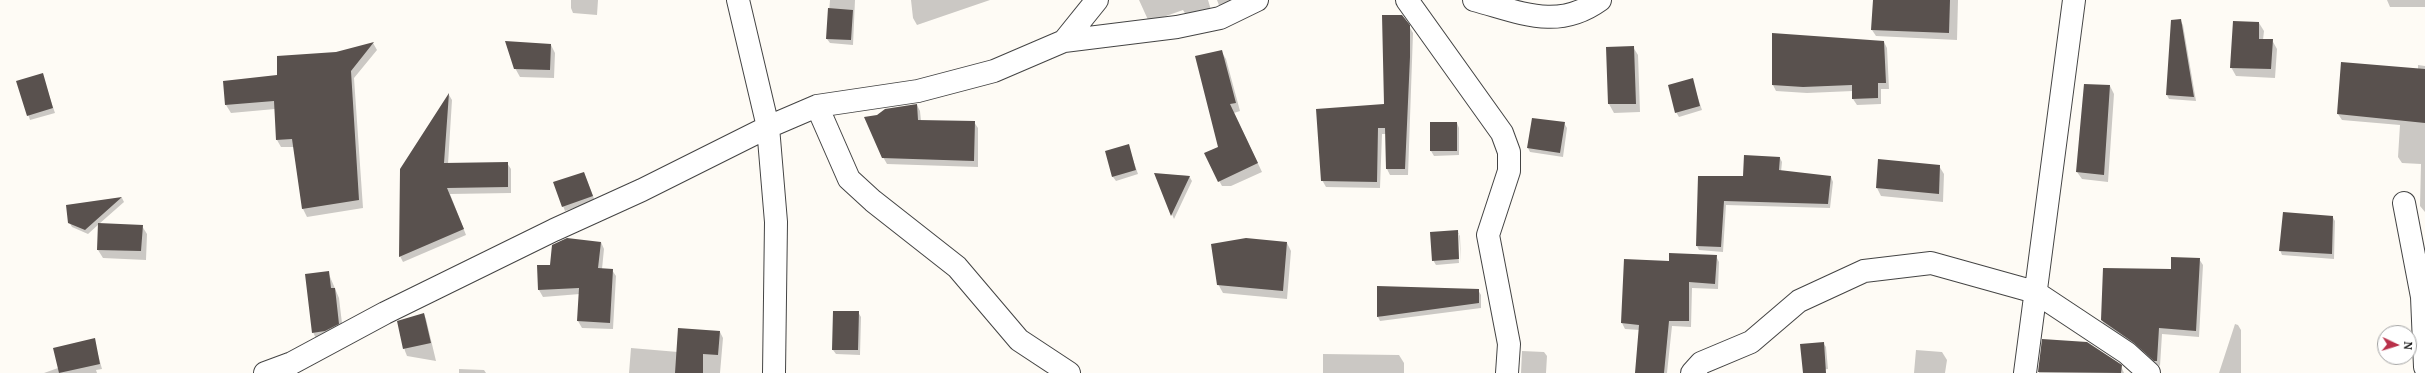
<!DOCTYPE html>
<html>
<head>
<meta charset="utf-8">
<style>
  body { margin:0 }
  #map { position:relative; width:2425px; height:373px; overflow:hidden; background:#fefbf5; font-family:"PT Serif",serif }
  canvas { display:block }
  .north { position:absolute; left:2377px; top:325px; width:40px; height:40px; box-sizing:border-box; background:#fff; border:1px solid #a0a0a0; border-radius:50%; rotate:94deg; font-size:11px; font-weight:700; line-height:16px; text-align:center; color:#111 }
  .north::after { content:''; display:block; margin:auto; width:14px; height:18px; background:#b93049; clip-path:polygon(50% 0,100% 100%,50% 72%,0 100%) }
</style>
</head>
<body>
<div id="map">
<canvas width="2425" height="373"></canvas>
<div class="north">N</div>
</div>
<script>
const context = document.querySelector('canvas').getContext('2d');
context.lineJoin = 'round';
function fillPath(path, color) { context.fillStyle = color; context.fill(path, 'evenodd'); }
function strokePath(path, color, width, dash) { context.strokeStyle = color; context.lineWidth = width; context.lineCap = dash ? 'butt' : 'round'; context.setLineDash(dash || []); context.stroke(path); }
const shadow = new Path2D(`
  M571 0H598L597 15 573 13 571 8Z
  M830 0H855L853 45 830 43 827 39Z
  M911 0H990L917 25 913 18Z
  M1139 0H1208L1211 10 1186 15 1183 10 1149 22Z
  M1217 0H1239L1220 8Z
  M1874 0H1958L1957 40 1876 36 1872 30Z
  M2387 0H2425V7H2390Z
  M2180 20 2183 25 2196 101 2169 99 2167 95Z
  M2259 23 2264 31 2263 40H2272L2277 49 2275 78 2236 76 2231 67Z
  M1409 26 1413 33 1408 175H1390L1387 169 1386 134H1382L1380 188 1326 187 1322 180 1385 105Z
  M1884 42 1887 48 1889 89H1881V104L1857 105 1853 99V91L1807 93 1776 91 1773 85Z
  M373 43 377 50 354 78 363 208 307 217 303 209 294 147H281L277 140 275 109 231 113 226 105 224 82 278 76 337 53Z
  M551 45 555 53 554 78 520 77 515 68Z
  M1633 47 1638 55 1640 112 1614 113 1609 104 1607 48Z
  M1221 51 1226 59 1240 111 1234 113 1262 172 1231 186H1222L1217 177Z
  M2418 65 2425 66V212L2420 206 2421 164 2402 163 2398 157 2400 125 2342 120 2338 114 2418 70Z
  M42 74 55 113 30 120 17 82Z
  M1692 80 1702 110 1679 117 1676 112Z
  M2085 85 2110 86 2114 94 2108 182 2082 179 2077 172Z
  M449 95 452 100 448 164 507 163 511 169V193L450 194 466 235 403 262 400 256 401 169Z
  M917 105 920 111 921 121 974 122 978 128V167L887 164 883 157 877 116Z
  M1431 123H1457L1459 128V155L1434 156 1431 151Z
  M1564 123 1567 128 1563 157 1530 152 1528 148Z
  M1128 145 1138 174 1116 181 1113 177Z
  M1780 158 1782 162 1781 172 1831 177 1833 182 1830 208 1726 205 1723 252 1699 250 1697 246 1699 177H1744Z
  M1879 160 1939 166 1944 174 1943 202 1881 196 1877 188Z
  M584 173 595 201 565 211 554 183Z
  M1155 174 1189 176 1192 181 1174 219Z
  M122 198 124 202 99 224 142 226 147 234 146 260 103 258 98 250 99 224 88 234 72 227 69 222 67 206Z
  M2332 216 2335 221 2334 259 2282 255 2280 250Z
  M1457 231 1460 236 1461 263 1459 234H1457L1459 263 1436 265 1433 260Z
  M601 242 604 249 602 269 612 270 616 276 613 329 582 328 578 321 580 294 543 297 539 290Z
  M1287 243 1291 251 1287 299 1223 293 1218 284Z
  M1716 256 1719 262 1718 289 1692 288 1691 327 1672 326 1667 373H1636L1640 330 1625 329 1622 323 1670 262Z
  M2199 259 2203 265 2199 337 2162 334 2160 366 2105 327 2102 320 2172 270Z
  M328 272 339 298 343 332 317 341 313 332Z
  M1478 290 1481 295V308L1380 321 1378 317Z
  M858 312 861 317 860 355 836 354 833 350Z
  M424 314 426 319 436 361 407 356 405 351 398 322Z
  M2235 324 2238 325 2241 330V373H2219Z
  M720 332 723 338 720 373H629L631 348 678 352Z
  M94 340 102 369 96 370 97 373H44L58 368Z
  M2043 340 2121 366 2124 373H2039Z
  M1823 343 1826 347 1828 369 1806 372Z
  M1916 350 1942 352 1947 360 1945 373H1914Z
  M1522 351 1544 352 1547 356 1546 373H1521Z
  M1323 354 1399 355 1404 363V373H1323Z
  M459 369 484 370 486 373H459Z`);
const building = new Path2D(`
  M1873 0H1950L1949 33 1871 30Z
  M828 8 853 10 851 40 826 39Z
  M1382 15H1402L1410 25V57L1405 169H1386L1385 128H1378L1377 182 1321 181 1316 109 1384 104Z
  M2181 19 2194 97 2166 95 2171 20Z
  M2233 21 2259 22V39H2273L2271 69 2230 68Z
  M1772 33 1884 41 1886 83H1878V98L1852 99V85L1803 87 1772 85Z
  M505 41 551 44 550 70 514 69Z
  M374 42 351 71 359 200 302 209 292 139 276 140 274 101 225 105 223 81 277 75V56L336 52Z
  M1634 46 1636 104H1608L1606 47Z
  M1222 50 1236 103 1230 104 1258 163 1218 182 1204 153 1218 147 1195 56Z
  M2341 62 2425 69V123L2337 114Z
  M43 73 53 108 27 116 16 81Z
  M1693 78 1700 106 1675 113 1668 85Z
  M2084 84 2110 85 2104 175 2076 172Z
  M449 93 444 163 508 162V187L447 188 464 229 399 257 400 169Z
  M917 104 918 120 975 121 974 161 882 158 864 117 877 115 885 109Z
  M1532 118 1565 122 1560 153 1527 148Z
  M1430 122H1457V151H1430Z
  M1129 144 1136 170 1112 177 1105 151Z
  M1744 155 1780 157 1779 170 1831 176 1828 204 1724 201 1721 247 1696 246 1698 176H1743Z
  M1878 159 1940 165 1939 194 1876 188Z
  M584 172 593 196 562 207 553 182Z
  M1154 173 1190 176 1171 216Z
  M122 197 85 230 68 223 66 205Z
  M2283 212 2333 216 2332 254 2279 251Z
  M98 223 143 225 141 251 97 250Z
  M1458 230 1459 259 1432 261 1430 232Z
  M567 238 601 242 598 268 613 269 610 323 577 321 579 288 538 290 537 265H550L552 245Z
  M1246 238 1287 242 1283 291 1217 285 1211 244Z
  M1669 253 1717 255 1715 284 1689 282V321H1669L1664 373H1635L1639 325 1621 323 1624 259 1669 261Z
  M2171 257 2200 258 2196 331 2159 328 2157 361H2154L2134 343 2101 320 2103 268 2171 269Z
  M329 271 331 288H335L339 324 325 331 312 333 305 274Z
  M1377 286 1479 289V303L1377 317Z
  M833 311H859L858 350H832Z
  M424 313 431 343 403 349 397 321Z
  M678 328 720 331 718 355 703 354V373H675Z
  M95 338 100 364 59 373 53 348Z
  M2042 339 2087 342 2122 365 2121 373 2038 372Z
  M1824 342 1826 373H1803L1800 344Z`);
const minor = new Path2D(`
  M738 0 768 127 776 222 774 373
  M1407 0 1502 133 1509 152V171L1488 235 1509 344 1507 373
  M1474 0C1520 12 1557 31 1600 0
  M1064 41 1177 27 1220 18 1257 0
  M817 106 849 179 873 201 957 267 1019 340 1069 373
  M2404 203 2422 297 2425 367
  M265 373 292 363 385 313 554 230 642 190 768 127 817 106 918 91 994 71 1064 41 1097 0
  M1692 373 1701 363 1751 342 1799 301 1864 271 1931 263 2035 292 2127 353 2149 373
  M2025 373 2074 0`);
fillPath(shadow, '#0003');
fillPath(building, '#59514e');
strokePath(minor, '#444', 24);
strokePath(minor, '#fff', 22);
</script>
</body>
</html>
